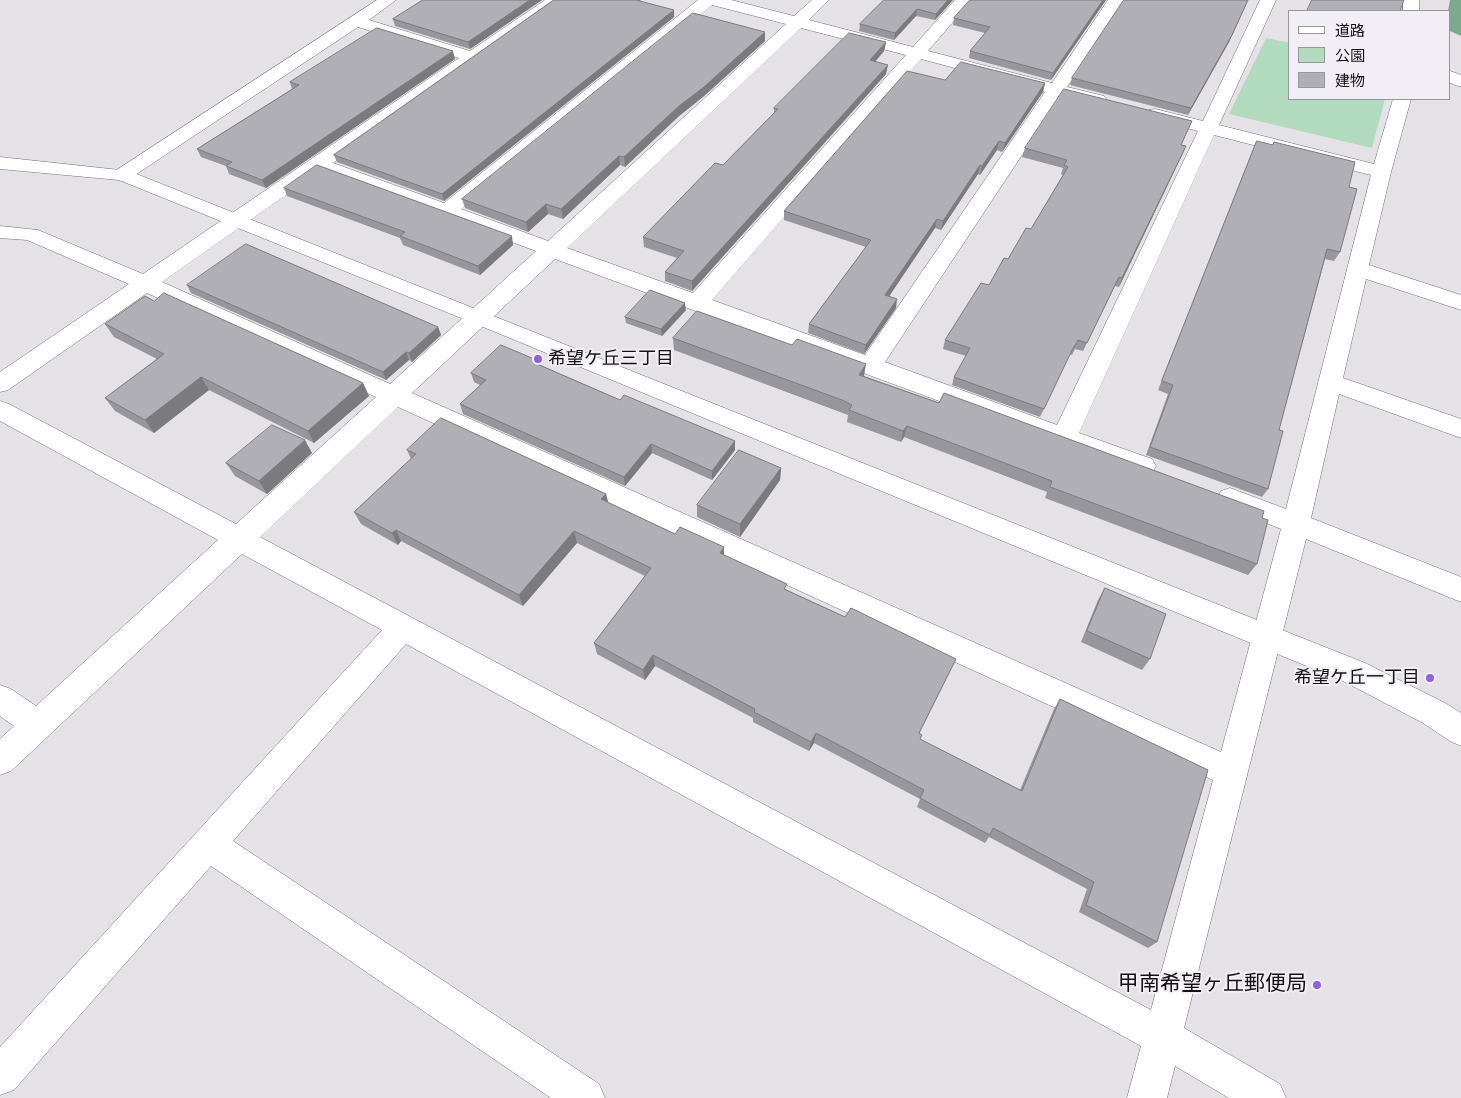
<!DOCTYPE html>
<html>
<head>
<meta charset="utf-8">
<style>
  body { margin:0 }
  #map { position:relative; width:1461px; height:1098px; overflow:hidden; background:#e4e1e7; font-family:"Sofia Sans Condensed","Noto Sans JP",sans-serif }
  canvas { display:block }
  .legend { position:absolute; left:1288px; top:10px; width:162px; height:90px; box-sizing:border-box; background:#f1eef5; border:1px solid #98969b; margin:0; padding:6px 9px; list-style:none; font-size:15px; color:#121113 }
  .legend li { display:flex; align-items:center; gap:10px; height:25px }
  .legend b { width:25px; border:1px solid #98969b }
</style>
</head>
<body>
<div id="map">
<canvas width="1461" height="1098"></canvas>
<ul class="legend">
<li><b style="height:6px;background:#fff"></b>道路</li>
<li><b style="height:14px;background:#b1dabe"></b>公園</li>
<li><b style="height:14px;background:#b0afb5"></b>建物</li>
</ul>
</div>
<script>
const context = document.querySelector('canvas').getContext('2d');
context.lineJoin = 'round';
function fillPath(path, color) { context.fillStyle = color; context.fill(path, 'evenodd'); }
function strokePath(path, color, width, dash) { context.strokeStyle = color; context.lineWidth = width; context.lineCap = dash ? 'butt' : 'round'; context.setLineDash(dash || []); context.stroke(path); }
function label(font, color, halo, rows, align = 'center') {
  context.font = font + ' "Sofia Sans Condensed","Noto Sans JP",sans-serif'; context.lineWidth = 4; context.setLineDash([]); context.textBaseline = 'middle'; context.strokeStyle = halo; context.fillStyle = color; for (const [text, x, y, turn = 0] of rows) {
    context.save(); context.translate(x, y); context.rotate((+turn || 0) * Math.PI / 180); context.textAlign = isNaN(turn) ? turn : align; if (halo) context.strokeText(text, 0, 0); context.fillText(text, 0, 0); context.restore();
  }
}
const green = new Path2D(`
  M1266 38 1290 43V99H1385L1372 148 1229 114Z`);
const forest = new Path2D(`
  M1450 0H1461V36L1450 31V11H1448Z`);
const minor = new Path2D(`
  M377 0H396L369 20 470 51 545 0H563L333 163 444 203 698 0H731L794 16 812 0H829L809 20 913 47 955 0H972L928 51 1052 83 1108 0H1124L1067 87 1104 96 1107 100 1104 104 1098 105 1061 96 885 362 1057 425 1198 131 1149 118 1146 114 1149 110 1155 109 1203 121 1260 0H1276L1219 125 1374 164 1393 99H1411L1391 172 1369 265 1461 295V310L1366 279 1343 378 1461 419V438L1339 394 1311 518 1461 577V602L1306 539 1184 1028 1280 1084 1286 1098H1229L1175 1066 1167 1098H1127L1141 1046 406 644 233 841 599 1084 605 1098H551L211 866 14 1090 0 1095V1047L382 630 242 554 11 771 0 775V739L14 726 0 716V685L11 689 36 706 218 540 0 421V401L9 404 236 524 376 397 147 293 8 390 0 392V372L129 284 27 240 0 238V226L38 230 143 274 459 58 358 27 129 179 122 181 115 179 112 175 115 171ZM712 5 786 24 548 241 461 209ZM801 28 906 55 693 293 567 248ZM921 59 1045 92 865 355 712 300ZM1214 135 1371 175 1286 509 1230 488 1221 491 1217 498 1221 505 1281 529 1221 752 412 393 555 259 1134 473 1143 476 1152 473 1156 466 1152 459 1079 433ZM320 171 536 251 390 384 162 282ZM398 407 1213 780 1151 1010 260 537Z
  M1403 0H1419V11H1403Z
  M1450 71 1461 75V87L1450 83Z`);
const tertiary = new Path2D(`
  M0 157 129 171 1365 663 1445 703 1461 713V746L1450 741 1423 723 1343 681 471 322 119 180 0 169Z`);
const wall = new Path2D(`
  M423 0H542L470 49 395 26 393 19Z
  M554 0H641L640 1 674 17 444 201 337 162 334 155Z
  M884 0H953L935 20 916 16 894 40 859 31 860 24Z
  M970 0H1106L1051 80 969 58 970 51 985 33 953 25 954 18Z
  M1248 0 1229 42 1188 115 1070 85 1072 78Z
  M765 32V41L704 96 679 116 625 167 620 165 563 219 548 214 528 232 465 208 462 199Z
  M886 42 884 51 875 62 886 74 692 291 665 281V272L677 258 644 247 643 237 723 165 774 113V108Z
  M455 59 266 188 229 174 226 166 201 157 197 149 292 89 290 82Z
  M945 80 1045 83 1043 92 1002 152 997 150 980 175 978 174 941 230 935 228 889 296 896 308 864 354 808 333 809 324 866 247 784 220V211Z
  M1257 141 1349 187 1340 252 1334 261 1325 259 1279 430 1268 489 1262 497 1146 455 1168 394 1158 390 1253 150Z
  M1182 145V155L1119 287 1115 286 1083 351 1075 349 1072 355 1070 354 1040 417 952 385 954 377 966 356 943 349 945 340 989 285 1031 229 1063 175 1061 174 1063 168 1022 157 1025 148Z
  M284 188 513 245 480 275 403 245 400 238 287 196Z
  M187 285 438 327 441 335 412 362 409 360 386 380 191 293Z
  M154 301 363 383 369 396 314 443 209 390 154 433 115 411 105 398 157 359 114 337 105 324Z
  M686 310 662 336 626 323 625 317Z
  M673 338 864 376 1262 518 1257 564 1248 575 1045 498 1047 492 904 437 901 442 847 422 848 415 840 412 674 350Z
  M539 361 540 365 620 400 735 441V450L712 480 652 453 625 486 463 414 460 404 480 385 474 382 471 373Z
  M407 450 606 494 608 503 675 534 724 555 787 590 845 617 956 659 919 733 920 740 1020 790 1054 709 1060 699 1157 942 1148 948 1079 912 1087 889 989 837 985 843 917 807 920 799 814 743 809 751 753 722V718L655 666 645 680 597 654 594 643 645 576 577 543 523 606 401 541 398 545 361 524 354 512 411 459Z
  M312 453 267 494 235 476 226 463Z
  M781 468 780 480 740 537 697 517V505Z
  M1105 588 1150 659 1142 670 1081 642 1098 600Z`);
const shadedWall = new Path2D(`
  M530 0H542L470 49 468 42Z
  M948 0H953L935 20 936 14Z
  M1103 0H1106L1051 80 1053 73Z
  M1248 0 1229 42 1188 115 1191 108Z
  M917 9 916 16 894 40 895 33Z
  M674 10V17L444 201 442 194Z
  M765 32V41L704 96 679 116 625 167 624 157 679 106Z
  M886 42 884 51 868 70 870 60Z
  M453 51 455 59 266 188 262 180Z
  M888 65 886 74 692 291V281Z
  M1045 83 1043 92 1002 152 1005 143Z
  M999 141 997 150 980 175 982 166Z
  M1186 146 1182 155 1119 287 1122 278Z
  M619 156 620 165 563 219 561 209Z
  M980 165 978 174 941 230 943 221Z
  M546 204 548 214 528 232 526 222Z
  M937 219 935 228 884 304 885 295Z
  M512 236 513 245 480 275 478 266Z
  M897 299 896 308 864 354 866 345Z
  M685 303 686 310 662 336 661 329Z
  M438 327 441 335 412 362 409 353Z
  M406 352 409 360 386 380 383 372Z
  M866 364 864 376 859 375Z
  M201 377 209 390 154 433 145 420Z
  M363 383 369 396 314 443 308 431Z
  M907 426 904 437 901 442 903 431Z
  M305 440 312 453 267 494 259 481Z
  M735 441V450L712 480V471Z
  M651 444 652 453 625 486 624 477Z
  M781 468 780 480 740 537V524Z
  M606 494 609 505 601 499Z
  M396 530 401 541 398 545 392 533Z
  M574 531 577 543 523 606 519 595Z
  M724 547V558L720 553Z
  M653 655 655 666 645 680 643 670Z
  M956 659 951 669 915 742 919 733Z
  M816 733 814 743 809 751 811 742Z`);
const building = new Path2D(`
  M423 0H530L468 42 393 19Z
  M554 0H636L674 10 442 194 334 155Z
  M884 0H948L936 14 917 9 895 33 860 24Z
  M970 0H1103L1053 73 970 51 990 27 954 18Z
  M1124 0H1248L1232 35 1191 108 1072 78Z
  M1312 0H1404L1400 11H1307Z
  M693 13 765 32 704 87 679 106 624 157 619 156 561 209 546 204 526 222 462 199Z
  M377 28 453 51 262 180 226 166 232 162 197 149 299 85 290 82Z
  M849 33 886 42 870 60 888 65 692 281 665 272 684 251 643 237 715 163 723 165 778 109 774 108Z
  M961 62 1045 83 1005 143 999 141 982 166 980 165 943 221 937 219 885 295 897 299 866 345 809 324 871 240 784 211 907 71 945 80Z
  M1064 89 1192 121 1181 145 1186 146 1122 278 1119 277 1087 343 1078 340 1075 346H1074L1044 409 954 377 970 348 945 340 981 283 989 285 1004 258 1008 259 1026 228 1031 229 1068 167 1064 165 1067 160 1025 148Z
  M1257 141 1273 145 1274 142 1355 162 1349 187 1357 189 1340 252 1327 249 1279 430 1283 431 1268 489 1150 447 1173 385 1162 381Z
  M317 165 512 236 478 266 400 236 405 232 284 188Z
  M246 244 438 327 409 353 406 352 383 372 187 285Z
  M650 290 685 303 661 329 625 317Z
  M164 293 363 383 308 431 201 377 145 420 105 398 164 354 105 324 145 296 154 301Z
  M697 311 792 345 797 339 866 364 859 375 939 403 944 393 1264 511 1262 518 1268 520 1257 564 1050 487 1052 481 907 426 903 431 849 410 852 405 842 400 673 338Z
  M501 345 539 361 537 364 620 400 624 395 735 441 712 471 651 444 624 477 460 404 486 380 471 373Z
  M441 418 606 494 601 499 675 534 680 527 724 547 720 553 787 584 784 589 845 617 851 608 956 659 919 733 922 735 920 739 1022 791 1060 699 1208 770 1157 942 1086 905 1094 882 993 828 990 835 920 798 924 790 816 733 811 742 754 712 755 709 653 655 643 670 594 643 651 568 574 531 519 595 396 530 392 533 354 512 416 454 407 450Z
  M272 425 305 440 259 481 226 463Z
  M739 450 781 468 740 524 697 505Z
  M1105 588 1166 614 1150 659 1087 631Z`);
const markers = [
  [538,359,5,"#8d62dd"],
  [1430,678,5,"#8d62dd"],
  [1317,985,5,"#8d62dd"]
];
const poiNames = [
  ["希望ケ丘三丁目",548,359],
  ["希望ケ丘一丁目",1420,678,"right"]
];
const nearPoinames = [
  ["甲南希望ヶ丘郵便局",1307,985]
];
fillPath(green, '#b1dabe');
fillPath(forest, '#7daa8c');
strokePath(minor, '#726f75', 1);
strokePath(tertiary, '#726f75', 1);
fillPath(minor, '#fff');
fillPath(tertiary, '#fff');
fillPath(wall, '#97969c');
fillPath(shadedWall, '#7b7a7f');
fillPath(building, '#b0afb5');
strokePath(building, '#7b7a7f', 1);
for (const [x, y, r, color] of markers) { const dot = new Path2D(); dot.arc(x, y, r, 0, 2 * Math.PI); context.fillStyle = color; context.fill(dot); strokePath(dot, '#f1eef5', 2); }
label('18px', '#121113', '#f1eef5', poiNames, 'left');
label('21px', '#121113', '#f1eef5', nearPoinames, 'right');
</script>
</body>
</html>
